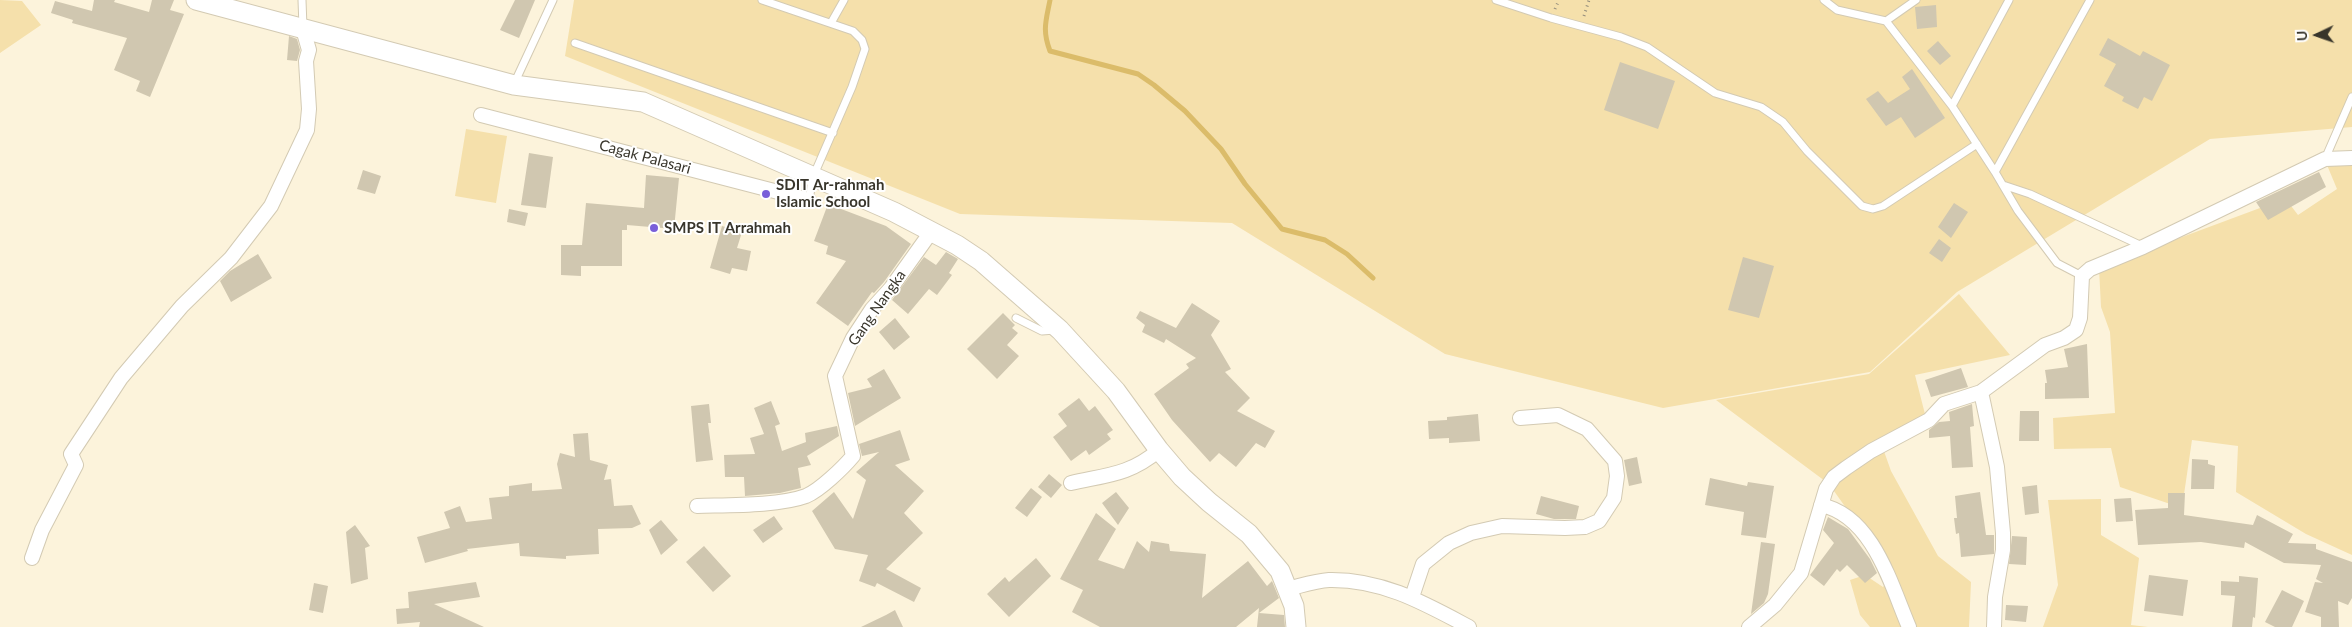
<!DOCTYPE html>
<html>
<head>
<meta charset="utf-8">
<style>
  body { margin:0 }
  #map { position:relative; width:2352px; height:627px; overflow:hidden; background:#fcf3db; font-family:Lato,sans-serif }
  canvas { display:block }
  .north { position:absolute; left:2292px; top:10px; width:50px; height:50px; -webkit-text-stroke:4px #fff; paint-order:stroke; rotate:267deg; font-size:14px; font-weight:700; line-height:20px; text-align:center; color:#38352b }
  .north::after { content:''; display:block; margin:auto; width:18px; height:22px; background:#38352b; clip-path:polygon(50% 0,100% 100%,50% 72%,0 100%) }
</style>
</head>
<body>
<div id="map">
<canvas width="2352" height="627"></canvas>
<div class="north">U</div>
</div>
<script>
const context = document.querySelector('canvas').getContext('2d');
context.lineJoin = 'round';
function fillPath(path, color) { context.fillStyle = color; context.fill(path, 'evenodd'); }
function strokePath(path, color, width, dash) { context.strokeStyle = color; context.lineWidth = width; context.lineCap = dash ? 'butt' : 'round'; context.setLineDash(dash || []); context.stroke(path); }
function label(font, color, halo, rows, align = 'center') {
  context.font = font + ' Lato,sans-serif'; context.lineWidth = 4; context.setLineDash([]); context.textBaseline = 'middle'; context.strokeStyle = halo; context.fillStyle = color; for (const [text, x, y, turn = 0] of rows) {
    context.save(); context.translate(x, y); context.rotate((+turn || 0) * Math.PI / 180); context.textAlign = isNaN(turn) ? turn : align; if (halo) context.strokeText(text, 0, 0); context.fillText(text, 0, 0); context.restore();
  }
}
const green = new Path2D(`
  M0 0 22 1 41 25 0 53Z
  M574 0H2352V127L2210 139 1957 292 1870 372 1663 408 1445 354 1232 223 960 214 565 56Z
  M466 129 507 136 496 203 455 196Z
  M2352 162V555L2306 534 2236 492 2238 446 2192 440 2182 508 2120 487 2111 448 2054 449 2053 418 2115 413 2110 332 2101 307 2099 268 2260 208 2282 194 2298 215 2337 189 2327 165Z
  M1959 294 2010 355 1915 375 1926 418 1880 440 1891 471 1938 556 1971 582 1969 627H1870L1860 615 1850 580 1865 575 1883 587 1893 574 1829 484 1716 400 1869 374Z
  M2101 499V535L2139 558 2131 625 2148 627H2043L2058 585 2048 500Z`);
const stream = new Path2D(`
  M1050 0C1046 21 1042 30 1050 51L1138 74 1154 85 1185 111 1221 149 1245 184 1282 229 1325 240 1347 254 1373 278`);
const building = new Path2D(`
  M94 0H115L114 2 149 12 152 0H174L170 10 184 14 150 97 136 91 140 81 114 70 127 38 72 23 73 20 51 13 55 1 92 11Z
  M515 0H535L519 38 500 30Z
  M1936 5 1937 27 1917 29 1915 7Z
  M289 36 297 39 300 50 297 61 287 60Z
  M2108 38 2140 56 2143 51 2170 65 2152 101 2144 97 2138 109 2122 101 2124 97 2104 86 2116 64 2099 55Z
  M1938 41 1951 56 1940 65 1927 51Z
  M1620 62 1675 81 1658 129 1604 110Z
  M1912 69 1945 118 1915 138 1901 117 1886 126 1866 99 1878 91 1888 103 1910 89 1902 77Z
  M529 153 553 157 546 208 521 205Z
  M363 170 381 176 375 194 357 189Z
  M2319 172 2326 187 2268 220 2256 202Z
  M646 175 679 178 674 229 627 225V230H622V266H581V276L561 275V245H582L586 203 644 208Z
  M1954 203 1968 212 1951 238 1938 227Z
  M828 204 886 226 911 244 884 282 874 293 872 292 848 326 816 303 846 261 826 254 828 246 814 241Z
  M509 209 528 213 525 226 507 222Z
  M722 226 742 232 737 248 751 251 747 271 732 268 730 274 710 268Z
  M1939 239 1951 248 1942 262 1929 253Z
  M946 252 958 259 949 273 952 275 937 295 929 289 908 314 892 300 924 257 936 265Z
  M258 254 272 278 231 302 220 281 230 271Z
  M1743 257 1774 266 1759 318 1728 310Z
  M1192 303 1220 321 1211 335 1231 369 1225 372 1250 398 1237 411 1275 431 1265 448 1256 443 1236 467 1219 453 1210 462 1172 420 1154 394 1189 368 1186 364 1196 358 1166 339 1164 343 1142 332 1145 325 1136 318 1140 311 1176 328Z
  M1003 313 1015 325 1012 328 1018 333 1007 345 1019 356 997 379 967 349Z
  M895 318 910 337 894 350 879 332Z
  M2087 344 2089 398 2045 399V383H2047L2045 370 2068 367 2064 349Z
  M1961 368 1968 387 1931 397 1925 380Z
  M884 369 901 398 855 426 848 393 872 387 867 379Z
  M1079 398 1089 411 1095 406 1113 430 1107 434 1111 439 1089 455 1086 450 1071 461 1053 437 1067 426 1058 414Z
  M771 401 780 424 775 426 782 451 806 442 805 433 837 426 839 436 807 456 811 465 798 468 801 488 780 493 745 496 744 477H725L724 455 755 454 750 438 764 434 754 408Z
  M709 404 711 423H708L713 460 696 462 691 406Z
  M1972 404 1974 426 1970 427 1973 467 1952 468 1950 436 1929 438V430L1939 422 1950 421 1949 412Z
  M2020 411H2039V441H2019Z
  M1478 414 1480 441 1449 443V438L1429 439 1428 421 1447 420V417Z
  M900 430 910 460 895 465 924 491 904 513 923 533 886 569 921 588 914 602 877 583 875 587 859 581 868 555 835 549 812 511 834 492 853 519 866 480 856 472 879 452 862 456 859 444Z
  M588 433 590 460 608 465 604 480 611 479 614 506 632 505 641 524 632 528 598 529 599 554 566 556V559L520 556 519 543 467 549 468 551 425 563 417 537 450 528 444 512 460 506 466 522 492 519 489 498 509 496V486L532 483V491L562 489 557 464 560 453 575 457 573 434Z
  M1637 457 1642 483 1629 486 1624 460Z
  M2192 459 2208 460V464L2215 466 2214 489H2191Z
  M1049 474 1062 485 1051 498 1038 487Z
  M1710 478 1747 486 1748 482 1774 486 1766 538 1741 535 1744 512 1705 505Z
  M2037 485 2039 513 2025 515 2022 487Z
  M1031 488 1042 497 1027 517 1015 508Z
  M1116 492 1129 508 1118 525 1102 503Z
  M1980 492 1986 535H1994V554L1961 557 1959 533 1956 534 1954 518H1957L1955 496Z
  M2168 493H2185L2184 515 2253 525 2257 515 2293 534 2288 543 2316 544V549L2352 562V598L2348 605 2338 601 2339 627H2321V617L2305 612 2315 582 2323 583 2316 579 2321 565 2284 563 2245 542 2244 548 2201 542 2138 545 2135 510 2168 508Z
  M1541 496 1579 506 1576 519H1554L1536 514Z
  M2131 498 2133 521 2116 522 2114 499Z
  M1096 513 1116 529 1098 560 1124 569 1137 541 1149 552 1151 541 1169 544 1170 551 1206 554 1202 598 1248 561 1267 586 1272 581 1279 598 1259 613 1284 615 1285 627H1257L1259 608 1236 627H1100L1072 612 1083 590 1060 579Z
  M774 516 783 529 763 543 753 530Z
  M1828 517 1848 529 1870 559 1877 573 1865 583 1847 565 1840 572 1837 569 1824 586 1810 575 1834 543 1823 530Z
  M661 520 678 540 661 555 649 530Z
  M355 525 370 546 365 548 368 579 351 584 346 532Z
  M2012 536 2027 537 2026 565 2009 564Z
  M1761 542 1775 544 1768 594 1764 603 1751 614Z
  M704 546 731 576 713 592 686 562Z
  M1036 558 1051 576 1009 617 987 594 1005 577 1009 582Z
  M2149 575 2188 580 2183 616 2144 611Z
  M2239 576 2258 578 2255 618 2253 617 2252 627H2232L2235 596 2221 595V581L2239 582Z
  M476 582 480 597 434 604 484 627H419L420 622 397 624 396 609 409 608 408 592Z
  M314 583 328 586 323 613 309 610Z
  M2282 590 2304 601 2292 627H2275L2265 622Z
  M2006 605 2028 606 2026 622 2005 620Z
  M895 610 903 627H861L886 615Z`);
const path = new Path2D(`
  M1555 9 1559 0
  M1584 16 1589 0`);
const lane = new Path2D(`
  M302 0 303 27
  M762 0 853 31 862 40 865 49 852 87 813 177 809 200
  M1496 0 1551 18 1621 37 1647 47 1715 93 1761 107 1783 122 1807 151 1862 206 1873 209 1883 206 1977 144
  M1824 0 1837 10 1886 21 1952 106 1995 172
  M1886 21 1916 0
  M831 23 844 0
  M575 43 833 133
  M514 84 553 0
  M1952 106 2009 0
  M2325 159 2352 97
  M2003 185 2030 194 2142 246
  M2082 276 2057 263 2018 211 1995 172 2090 0
  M1016 318 1042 331 1055 330`);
const street = new Path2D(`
  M481 115 809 200
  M1981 392 1997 467 2003 533V550L1995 597 1994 627
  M1071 483C1106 475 1130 475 1159 450
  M1821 505C1873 516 1891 585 1909 627
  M697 506C727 505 779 506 806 496 820 490 843 468 853 456L835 376 853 338 872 309 891 288 931 232
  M32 558 42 530 76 465 71 454 121 378 182 306 231 258 271 206 307 130 309 109 306 61 309 50 303 29
  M1287 589C1300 586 1315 581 1329 580 1382 579 1424 603 1469 627
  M1412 597 1423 564 1449 543 1471 533 1502 526 1565 528 1585 527 1599 521 1614 498 1617 476 1615 461 1587 429 1558 415 1520 418
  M1749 627 1775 605 1801 573 1826 489 1834 477 1846 468 1871 451 1929 420 1944 404 1981 392 2045 345 2064 338 2076 330 2080 318 2082 276 2090 269 2143 247 2325 159 2352 158`);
const secondary = new Path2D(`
  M196 0 514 85 643 102 894 212 957 245 981 261 1060 330 1116 391 1159 450 1182 477 1209 502 1249 534 1280 571 1294 606 1296 627`);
const markers = [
  [766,194,5,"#795fd9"],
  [654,228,5,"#795fd9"]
];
const streetNames = [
  ["Cagak Palasari",645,157,15],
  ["Gang Nangka",877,308,-55]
];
const poiNames = [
  ["SDIT Ar-rahmah",776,185],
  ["Islamic School",776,202],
  ["SMPS IT Arrahmah",664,228]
];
fillPath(green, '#f5e0ab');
strokePath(stream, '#dbbc6a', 5);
fillPath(building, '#d0c7b0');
strokePath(lane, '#d3cab3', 9);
strokePath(street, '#d3cab3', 16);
strokePath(secondary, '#d3cab3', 21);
strokePath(path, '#928c7c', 3, [1, 4]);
strokePath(lane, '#fff', 7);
strokePath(street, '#fff', 14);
strokePath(secondary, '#fff', 19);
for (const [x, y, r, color] of markers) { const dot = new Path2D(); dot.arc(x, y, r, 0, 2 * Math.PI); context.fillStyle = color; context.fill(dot); strokePath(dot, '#fff', 2); }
label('15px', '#38352b', '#fff', streetNames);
label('bold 15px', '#38352b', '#fff', poiNames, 'left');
</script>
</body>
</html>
